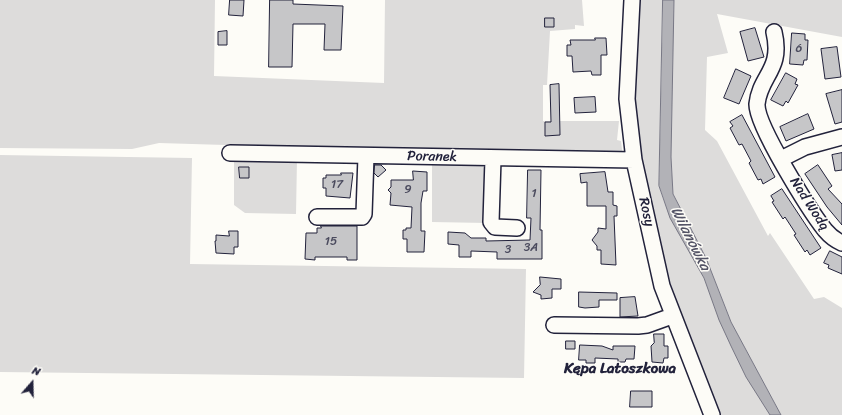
<!DOCTYPE html>
<html>
<head>
<meta charset="utf-8">
<style>
  body { margin:0 }
  #map { position:relative; width:842px; height:415px; overflow:hidden; background:#fdfcf7; font-family:Sriracha,sans-serif }
  canvas { display:block }
  .north { position:absolute; left:12px; top:363px; width:40px; height:40px; -webkit-text-stroke:3px #fdfcf7; paint-order:stroke; rotate:20deg; font-size:11px; font-weight:700; line-height:16px; text-align:center; color:#22223b }
  .north::after { content:''; display:block; margin:auto; width:14px; height:18px; background:#22223b; clip-path:polygon(50% 0,100% 100%,50% 72%,0 100%) }
</style>
</head>
<body>
<div id="map">
<canvas width="842" height="415"></canvas>
<div class="north">N</div>
</div>
<script>
const context = document.querySelector('canvas').getContext('2d');
context.lineJoin = 'round';
function fillPath(path, color) { context.fillStyle = color; context.fill(path, 'evenodd'); }
function strokePath(path, color, width, dash) { context.strokeStyle = color; context.lineWidth = width; context.lineCap = dash ? 'butt' : 'round'; context.setLineDash(dash || []); context.stroke(path); }
function label(font, color, halo, rows, align = 'center') {
  context.font = font + ' Sriracha,sans-serif'; context.lineWidth = 3; context.setLineDash([]); context.textBaseline = 'middle'; context.strokeStyle = halo; context.fillStyle = color; for (const [text, x, y, turn = 0] of rows) {
    context.save(); context.translate(x, y); context.rotate((+turn || 0) * Math.PI / 180); context.textAlign = isNaN(turn) ? turn : align; if (halo) context.strokeText(text, 0, 0); context.fillText(text, 0, 0); context.restore();
  }
}
const green = new Path2D(`
  M0 0H215L214 76 384 83 385 0H582L584 26 575 25V29L550 31 547 85H543V121H619L617 140 621 141 623 157 159 143 132 149 0 148Z
  M637 0H663L659 186C667 217 686 242 700 270 724 318 744 368 770 415H718L668 291 642 167 633 96Z
  M674 0H842V37L717 14 728 53 707 57 705 130 717 141 768 236 770 233 814 299 824 297 842 308V415H781L731 322 706 258 673 194 671 157Z
  M0 155 192 158 190 264 526 269 524 378 0 372Z
  M238 158 297 159 296 214 245 213 234 205V161Z
  M432 162 481 164C495 179 488 204 487 223L432 222Z`);
const water = new Path2D(`
  M663 0H674L671 157 673 194 706 258 731 322 781 415H770L746 377 731 346 719 320 704 278 670 218 659 186Z`);
const building = new Path2D(`
  M230 0H244L243 16 229 15Z
  M270 0H293V4L343 6 341 50H324L325 24H293L292 67H269Z
  M545 18H554V27H545Z
  M755 28 764 57 748 61 740 32Z
  M227 31V45H218V32Z
  M792 33 805 34V40H808L807 60H804L803 65 790 64Z
  M595 38H606L607 55H601V75H592L591 71 573 72 572 56H567V45H571L570 40H595Z
  M837 47 841 77 825 79 821 49Z
  M736 69 751 76 739 104 724 98Z
  M786 73 797 79 795 84 798 85 788 103 786 101 783 106 771 100Z
  M559 84 560 135 545 136V122H551L550 85Z
  M842 90V122L835 124 826 94Z
  M595 97 596 112 575 113 574 98Z
  M808 114 814 129 786 141 780 127Z
  M742 115 775 177 763 184 761 179 758 180 749 163 751 161 742 144 739 145 730 128 733 126 730 122Z
  M842 153V170L835 171 832 155Z
  M375 165H381L386 170 378 177 374 173Z
  M818 165 832 186 828 189 842 204V225L827 207 805 174Z
  M239 167H249V178H240Z
  M528 170H541L540 230H542V259H497V252L471 251V257H459V245L448 244V232L465 233 471 238H486V241L530 240 531 218H527Z
  M413 171 427 172V191H423L421 203V231H425L424 252H407V239H403V230H406V228H411L412 207 390 205 391 193 388 190 391 187V180H413Z
  M605 172 608 192H613V205L617 206V216H614L616 265 601 264V250H597V246L592 240 598 232V228L606 229V206H587V182L581 183 580 174Z
  M341 173H353L350 198 326 196V188H323V178H326V175H341Z
  M782 189 821 248 810 255 807 250 805 252 794 235 796 234 785 217 783 219 772 202 774 201 771 196Z
  M321 226H357V260H347V257H315V260L305 259 306 233H317V228H321Z
  M229 231H238V247H234V254L216 253 215 241H216V235L229 236Z
  M830 251 842 257V274L828 268 829 265 824 263Z
  M540 277 561 279V289H552V298L541 299V295L533 292 540 285Z
  M579 292 617 293V300H599V307L585 308 579 307Z
  M635 297 638 316 620 317V298Z
  M654 334H664V346H668V358H664L663 363 652 362 651 346 654 343Z
  M566 341H575V349H566Z
  M580 345 602 346 613 350V346H635L634 359H626L625 362H618V359L595 358V363H586V360H579Z
  M631 391H652V407H630Z`);
const minor = new Path2D(`
  M632 0 627 99 634 160 662 286 712 415
  M774 32C783 70 760 75 757 104 756 125 810 211 825 230 830 236 835 240 842 243
  M230 153 634 160
  M493 159 491 222 495 227 517 228
  M781 159 805 147 842 137
  M317 217H362L364 214 366 156
  M554 325 638 326 647 325 672 316`);
const numberNames = [
  ["6",799,49],
  ["17",337,185],
  ["9",408,190],
  ["1",534,194],
  ["15",331,242],
  ["3A",531,248],
  ["3",508,250]
];
const streetNames = [
  ["Poranek",432,157,1],
  ["Nad Wodą",809,204,57],
  ["Rosy",646,212,77]
];
const waterNames = [
  ["Wilanówka",690,239,63]
];
const neighbourhoodNames = [
  ["Kępa Latoszkowa",620,369]
];
fillPath(green, '#dddcdb');
fillPath(water, '#b2b2b7');
strokePath(water, '#787885', 1);
fillPath(building, '#c6c6c8');
strokePath(building, '#22223b', 1);
strokePath(minor, '#22223b', 18);
strokePath(minor, '#fdfcf7', 15);
label('12px', '#4b4b5e', null, numberNames);
label('14px', '#22223b', '#fdfcf7', streetNames);
label('italic 15px', '#545466', '#fdfcf7', waterNames);
label('bold 15px', '#22223b', '#fdfcf7', neighbourhoodNames);
</script>
</body>
</html>
